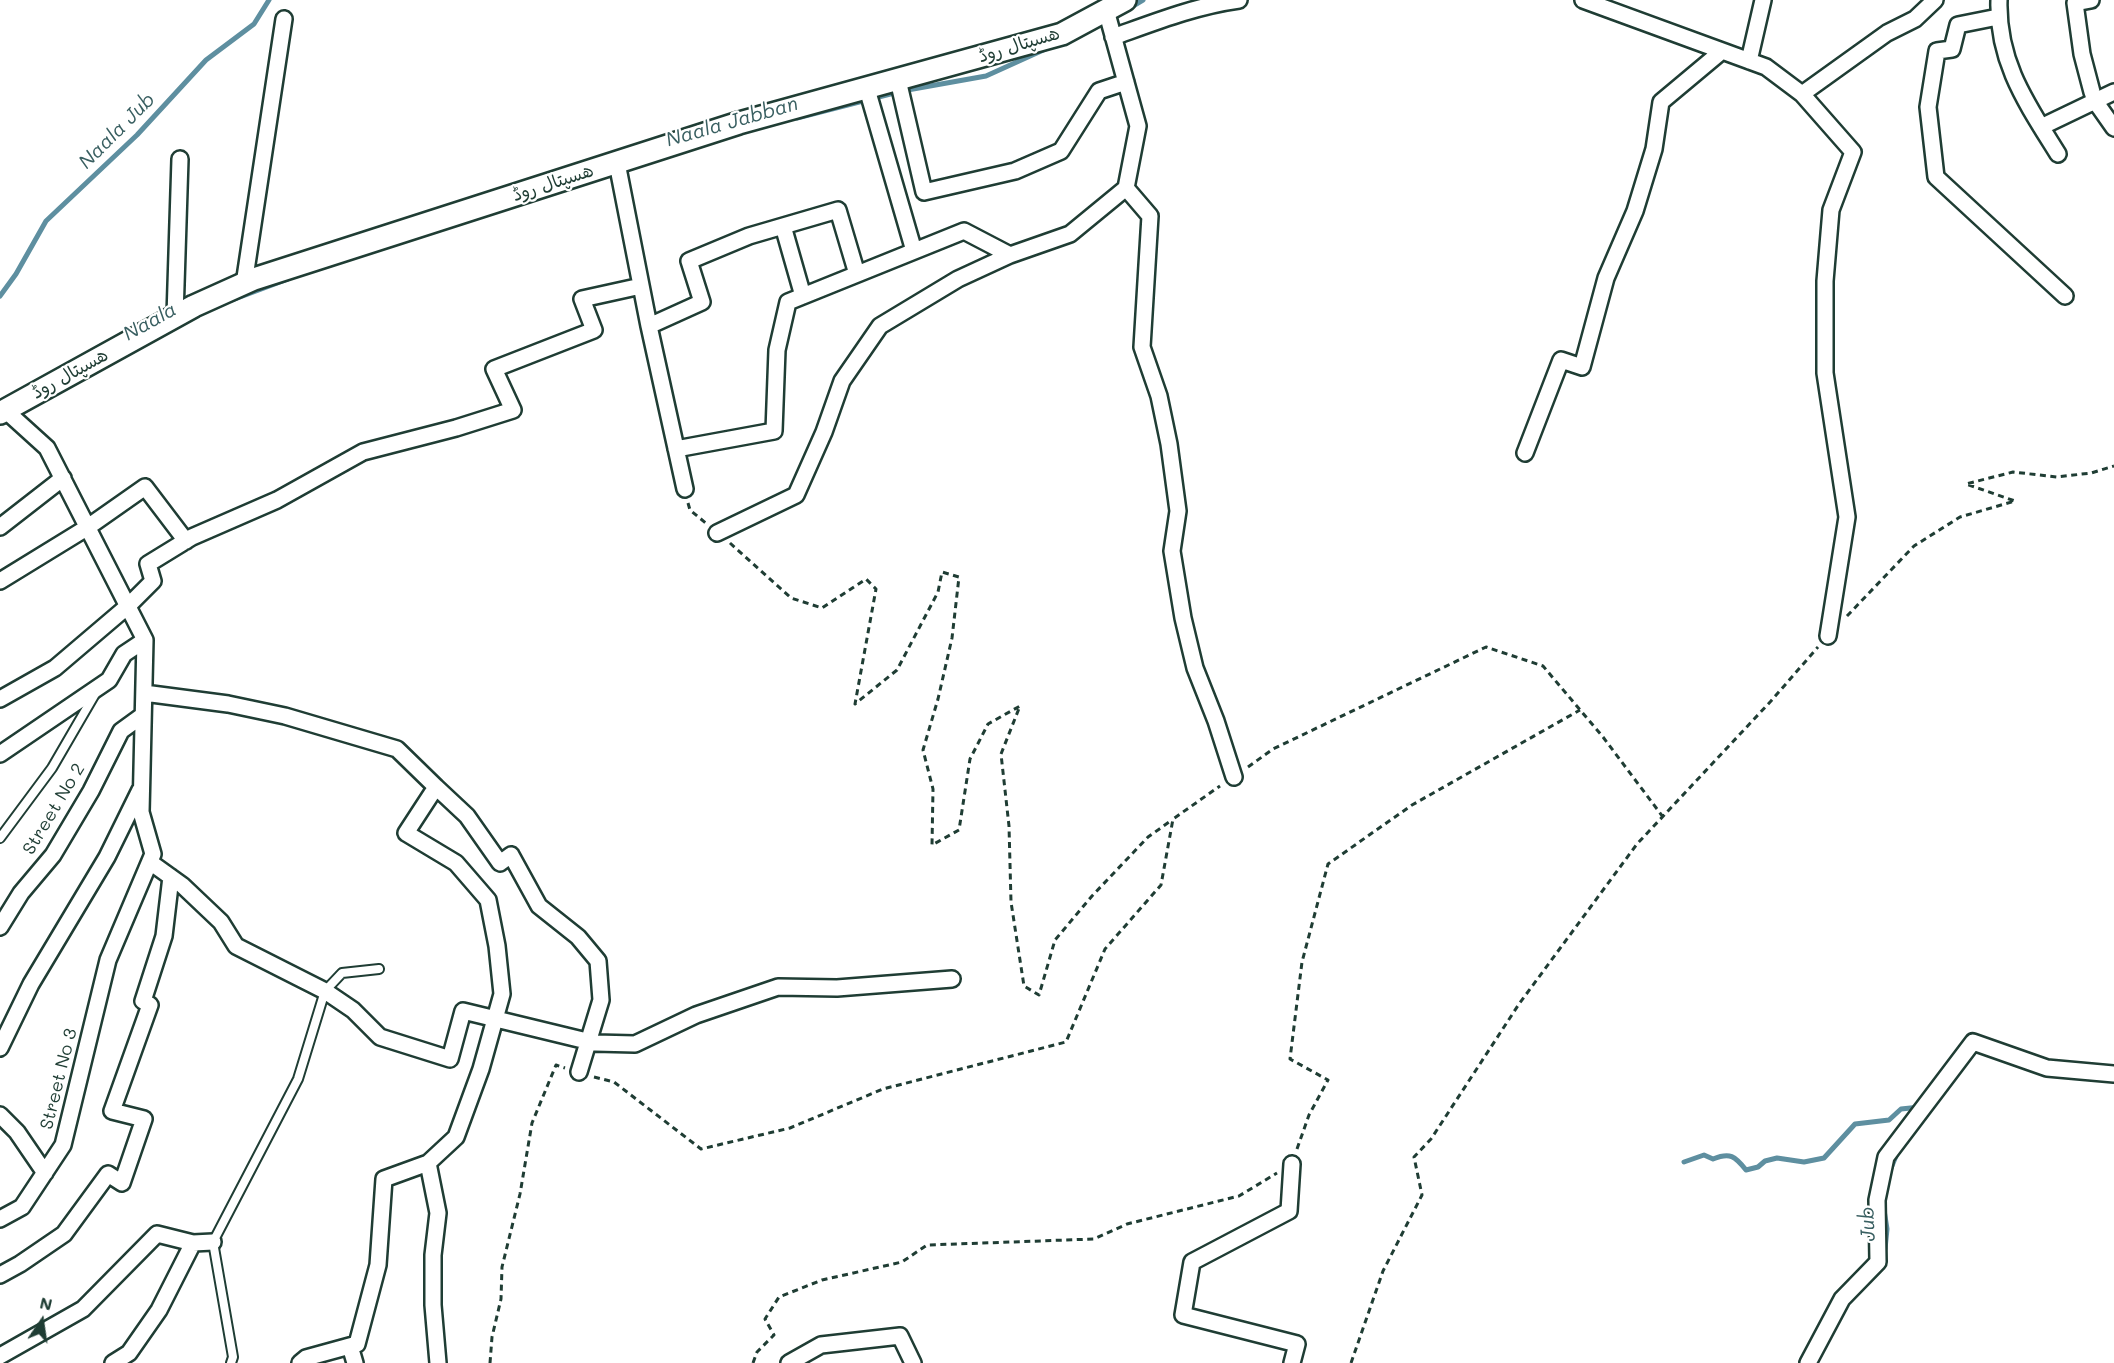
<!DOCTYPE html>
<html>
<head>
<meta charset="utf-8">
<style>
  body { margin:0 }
  #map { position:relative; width:2114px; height:1363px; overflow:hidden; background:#fff; font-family:Mali,sans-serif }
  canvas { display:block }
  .north { position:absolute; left:12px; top:1291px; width:60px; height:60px; -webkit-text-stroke:4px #fff; paint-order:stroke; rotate:13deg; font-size:16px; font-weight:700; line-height:24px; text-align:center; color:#1f3d34 }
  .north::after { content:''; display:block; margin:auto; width:21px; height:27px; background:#1f3d34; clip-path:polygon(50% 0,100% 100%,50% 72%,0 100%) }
</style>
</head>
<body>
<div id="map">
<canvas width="2114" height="1363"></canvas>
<div class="north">N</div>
</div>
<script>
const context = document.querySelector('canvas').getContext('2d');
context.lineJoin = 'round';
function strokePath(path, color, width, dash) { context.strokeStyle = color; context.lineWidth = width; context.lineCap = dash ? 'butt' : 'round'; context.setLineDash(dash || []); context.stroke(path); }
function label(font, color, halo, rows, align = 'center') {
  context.font = font + ' Mali,"Playpen Sans Arabic",sans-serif'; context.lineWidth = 4.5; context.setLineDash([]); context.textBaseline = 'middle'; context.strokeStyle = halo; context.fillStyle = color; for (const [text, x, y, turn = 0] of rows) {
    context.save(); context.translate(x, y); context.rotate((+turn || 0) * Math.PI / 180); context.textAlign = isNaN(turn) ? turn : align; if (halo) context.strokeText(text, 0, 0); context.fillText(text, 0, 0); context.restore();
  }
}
const stream = new Path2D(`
  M1128 9 1143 0
  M797 118 902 91 986 76 1050 47
  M0 296 16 274 46 221 137 135 206 60 254 24 269 0
  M232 300 288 279
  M1684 1162 1704 1155 1713 1159C1730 1152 1735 1156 1746 1170L1758 1167 1765 1161 1777 1158 1804 1162 1824 1158 1855 1124 1889 1120 1901 1109 1920 1107
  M1889 1173 1898 1151
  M1884 1210 1887 1229 1885 1249`);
const path = new Path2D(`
  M688 503 690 510 707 524
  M730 543 791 598 822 608 866 579 876 589 855 704 897 670 938 592 942 572 959 577 952 638 938 699 923 750 933 789 932 845 959 830 970 759 988 724 1020 706 1001 754 1009 826 1011 902 1024 986 1039 995 1055 940 1092 896 1148 837 1172 820
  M1847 616 1914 546 1960 517 2015 501 1966 484 2013 472 2057 477 2091 473 2114 466
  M1248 767 1273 749 1486 647 1543 666 1603 737 1663 817
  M594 1077 614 1082 701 1149 790 1128 883 1089 1066 1042 1105 949 1161 885 1173 819 1220 786
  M1297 1149 1309 1115 1328 1080 1290 1059 1302 962 1328 864 1412 805 1580 710
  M490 1363 492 1337 501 1299 502 1267 520 1194 532 1123 556 1065 565 1068
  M753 1363 757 1352 774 1335 765 1319 779 1297 822 1280 902 1262 927 1245 1094 1239 1127 1224 1239 1196 1277 1173
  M1351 1363 1383 1271 1422 1195 1414 1157 1431 1139 1519 1004 1637 844 1771 701 1818 647`);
const service = new Path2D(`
  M0 838 52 768 95 694
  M231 1363 233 1357 213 1242 298 1079 325 991 342 973 379 969`);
const minor = new Path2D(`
  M1583 0 1766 67 1802 94 1853 152 1831 210 1825 281V373L1847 517 1828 636
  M1999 0C1997 62 2027 104 2058 154
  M2091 0 2075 3 2082 54 2092 92 2095 101 2114 128
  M1998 17 1958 25 1952 49 1937 51 1928 107 1936 177 2065 296
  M1113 37C1155 22 1195 6 1239 0
  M1749 61 1763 0
  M898 80 924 192 1015 171 1061 151 1099 91 1126 82
  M867 89 914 251
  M1802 94 1887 33 1915 19 1935 0
  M2041 127 2114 92
  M617 163 649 326 685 489
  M1126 188 1150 216 1142 347 1159 396 1169 444 1178 511 1172 551 1183 618 1195 668 1216 721 1234 777
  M783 226 803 296
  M244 284 284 19
  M175 316 180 159
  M649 326 702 302 689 261 749 236 838 210 857 274
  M676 449 774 431 777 350 788 302 964 231 1010 255 1070 234 1126 188 1138 126 1106 10
  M1525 453 1561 360 1582 367 1606 278 1635 211 1654 149 1661 102 1722 51
  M0 527 63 478
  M717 533 796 495 824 432 842 381 880 326 958 279 1010 255
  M0 581 88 527 145 487 186 541
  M144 693 228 704 285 716 397 749 436 787 406 833 456 863 488 900 497 946 502 994 481 1069 456 1137 428 1163 384 1179 378 1265 357 1344 306 1358 300 1363
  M0 699 55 668 129 605 153 581 148 564 192 537 277 500 363 452 456 428 513 410 494 369 594 330 582 299 641 286
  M0 754 109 680 124 654 145 640
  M436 787 467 816 500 863 511 855 539 906 578 937 598 961 601 1000 579 1072
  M150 862 182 885 221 922 236 946 325 991 353 1010 380 1037 450 1059 463 1011 595 1043 635 1044 696 1015 778 987 837 988 952 979
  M0 927 21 893 53 855 91 791 121 731 143 715
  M0 1048 31 984 107 857 140 790
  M0 1115 17 1132 45 1173
  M428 1163 438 1213 433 1255V1305L438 1363
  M1292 1164 1289 1211 1192 1262 1183 1315 1297 1344 1292 1363
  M0 1219 22 1207 63 1145 108 960 153 854 141 812 145 640 47 448 5 410
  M0 1275 20 1264 64 1234 108 1174 122 1183 144 1119 112 1111 150 1005 143 1001 164 936 171 877
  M350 1346 355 1363
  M0 1356 83 1309 157 1234 193 1243
  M113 1363 129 1353 159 1310 193 1243 213 1242
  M789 1363 821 1345 900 1336 913 1363
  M1808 1363 1842 1299 1878 1262 1877 1200 1886 1157 1973 1042 2047 1068 2114 1074`);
const secondary = new Path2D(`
  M0 413 194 306 254 279 739 123 1062 34 1125 0`);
const streetNames = [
  ["ھسپتال روڈ",1019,45,-17],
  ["ھسپتال روڈ",553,183,-18],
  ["ھسپتال روڈ",70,374,-29],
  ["Street No 2",54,809,-59],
  ["Street No 3",59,1079,-76]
];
const waterNames = [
  ["Naala Jabban",732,122,-16],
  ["Naala Jub",117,131,-45],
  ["Naala",150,322,-29],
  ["Jub",1868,1224,-93]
];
strokePath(stream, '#5e8fa0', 5);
strokePath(service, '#1f3d34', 12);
strokePath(minor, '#1f3d34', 20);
strokePath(secondary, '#1f3d34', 26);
strokePath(path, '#1f3d34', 3, [6, 4.5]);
strokePath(service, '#fff', 8);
strokePath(minor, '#fff', 15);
strokePath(secondary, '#fff', 21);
label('18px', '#1f3d34', '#fff', streetNames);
label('italic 20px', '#395f61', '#fff', waterNames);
</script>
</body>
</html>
